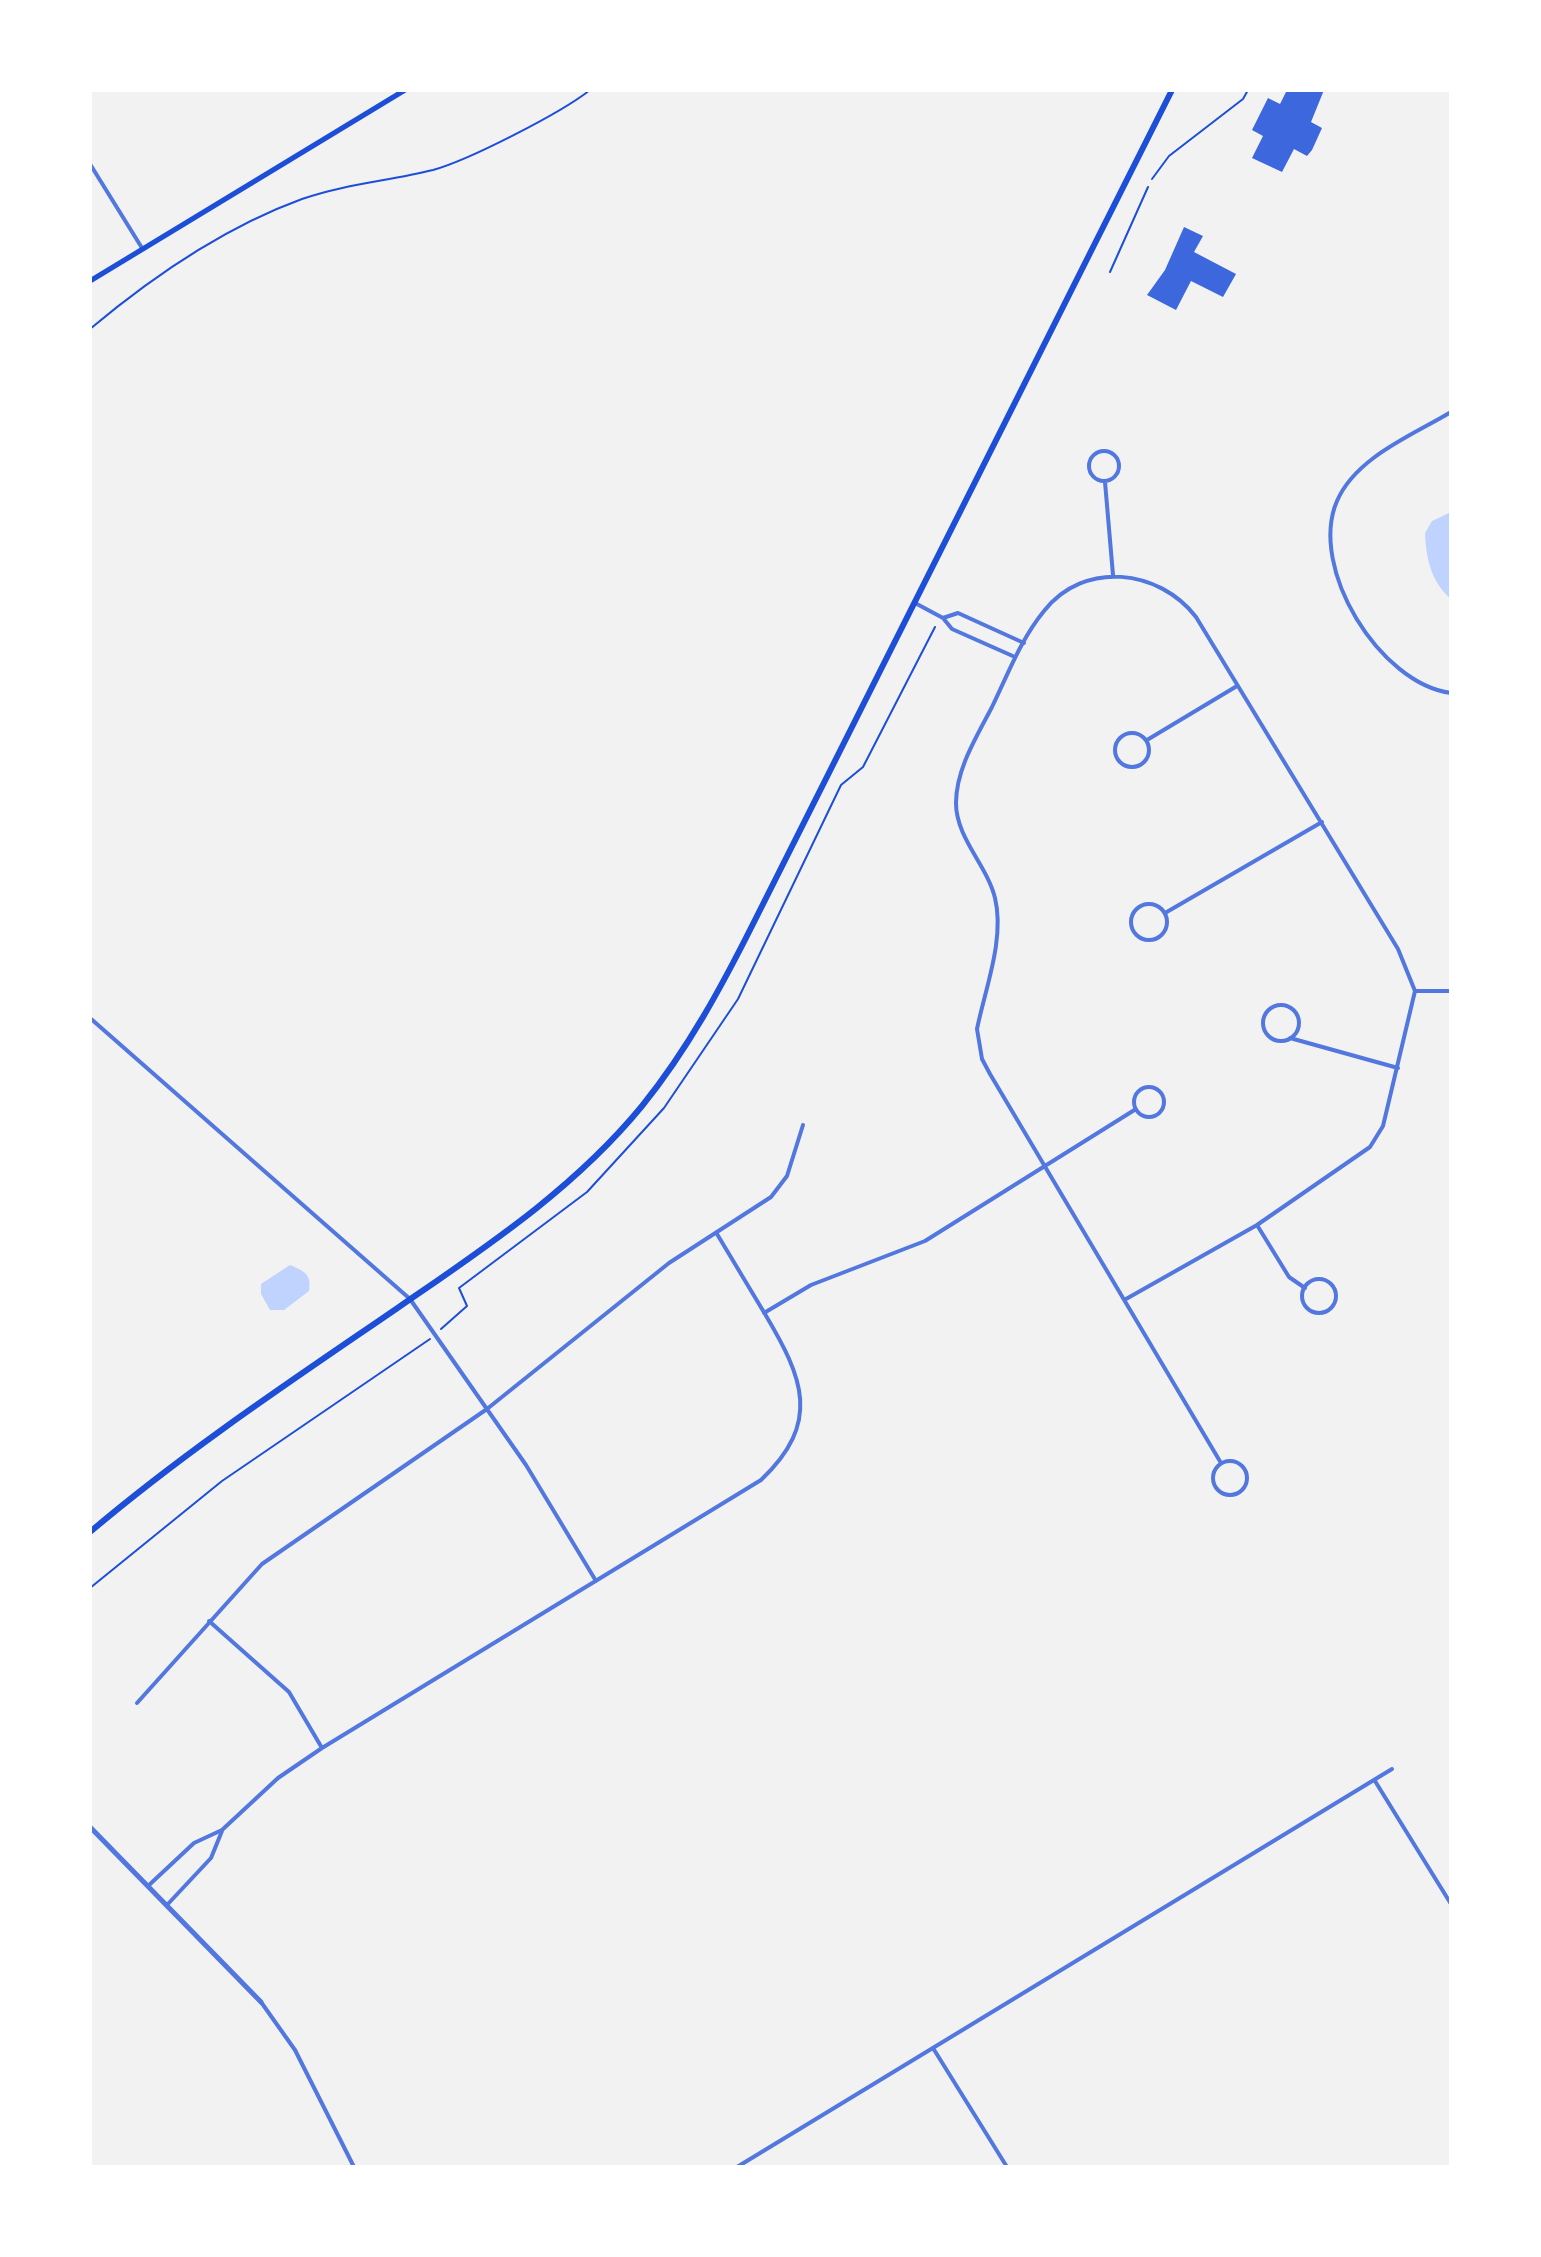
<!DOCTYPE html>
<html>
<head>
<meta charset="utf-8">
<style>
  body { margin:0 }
  #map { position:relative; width:1541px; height:2257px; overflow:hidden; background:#f2f2f2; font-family:"Titillium Web",sans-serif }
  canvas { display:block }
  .frame { position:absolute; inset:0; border:92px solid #fff; pointer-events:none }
</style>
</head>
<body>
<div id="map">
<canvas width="1541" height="2257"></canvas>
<div class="frame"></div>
</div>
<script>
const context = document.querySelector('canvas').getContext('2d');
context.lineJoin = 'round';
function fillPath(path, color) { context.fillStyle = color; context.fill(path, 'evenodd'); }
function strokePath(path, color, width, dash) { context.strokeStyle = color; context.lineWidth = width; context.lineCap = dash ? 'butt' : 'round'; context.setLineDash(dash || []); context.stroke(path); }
const water = new Path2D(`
  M1451 512V599C1431 582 1426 558 1425 533L1432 521Z
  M290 1265C304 1271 312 1274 309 1291L284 1310H270L261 1294V1284Z`);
const building = new Path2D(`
  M1287 90H1324L1311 122 1322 128 1312 150 1307 156 1294 149 1282 172 1252 158 1263 136 1252 130 1268 98 1280 104Z
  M1184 227 1203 236 1194 252 1236 274 1223 297 1191 281 1176 310 1147 295 1165 270Z`);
const path = new Path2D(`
  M1152 179 1169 156 1243 99 1248 90
  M1110 272 1148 187
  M90 329C152 277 225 227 302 199 345 184 389 181 433 170 469 160 561 113 590 90
  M441 1329 467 1306 459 1288 587 1192 664 1108 738 999 841 785 863 767 935 627
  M90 1588 222 1481 430 1339`);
const minor = new Path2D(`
  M90 164 142 248
  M1451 412C1413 435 1356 457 1337 501 1308 568 1380 684 1451 693
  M1089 466a15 15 0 1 1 30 0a15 15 0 1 1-30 0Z
  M1105 482 1113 575
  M915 603 943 618 952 629 1015 657
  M943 618 958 613 1024 643
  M1115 750a17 17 0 1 1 34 0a17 17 0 1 1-34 0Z
  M1147 740 1237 686
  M1131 922a18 18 0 1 1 36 0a18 18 0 1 1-36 0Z
  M1165 913 1322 822
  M1415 991H1451
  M1263 1023a18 18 0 1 1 36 0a18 18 0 1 1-36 0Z
  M90 1018 410 1299 526 1465 596 1581
  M1290 1038 1398 1068
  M1134 1102a15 15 0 1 1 30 0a15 15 0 1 1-30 0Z
  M1257 1225 1289 1277 1305 1288
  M1302 1296a17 17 0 1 1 34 0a17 17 0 1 1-34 0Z
  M1126 1299 1257 1225 1370 1147 1383 1126 1415 991 1398 949 1196 617C1159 569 1084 560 1044 611 1021 639 1008 674 992 707 977 736 956 769 956 803 956 838 987 865 995 898 1005 939 985 989 977 1029L982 1059 990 1074 1221 1463
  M764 1313 811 1285 925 1241 1136 1109
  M1213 1478a17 17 0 1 1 34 0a17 17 0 1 1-34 0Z
  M209 1621 289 1692 322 1748
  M137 1703 262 1564 487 1409 669 1263 771 1197 787 1176 803 1125
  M1375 1781 1451 1904
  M148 1886 194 1843 222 1830 278 1778 322 1748 761 1480C822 1422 803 1378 765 1314 749 1287 733 1261 717 1234
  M167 1905 211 1858 222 1831
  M261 2002 295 2050 354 2167
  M933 2048 1007 2167
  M737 2167 1392 1769`);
const tertiary = new Path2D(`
  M90 1827 261 2002`);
const secondary = new Path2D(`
  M90 281 405 90`);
const trunk = new Path2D(`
  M90 1532C188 1449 294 1379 399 1307 486 1247 574 1189 642 1106 688 1049 722 986 755 920L1172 90`);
fillPath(water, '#bfd3fe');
fillPath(building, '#3d67dc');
strokePath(path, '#1d4ed8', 2);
strokePath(minor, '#5277de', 4);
strokePath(tertiary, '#5277de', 5);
strokePath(secondary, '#1d4ed8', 5);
strokePath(trunk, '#1d4ed8', 6);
</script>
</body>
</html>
